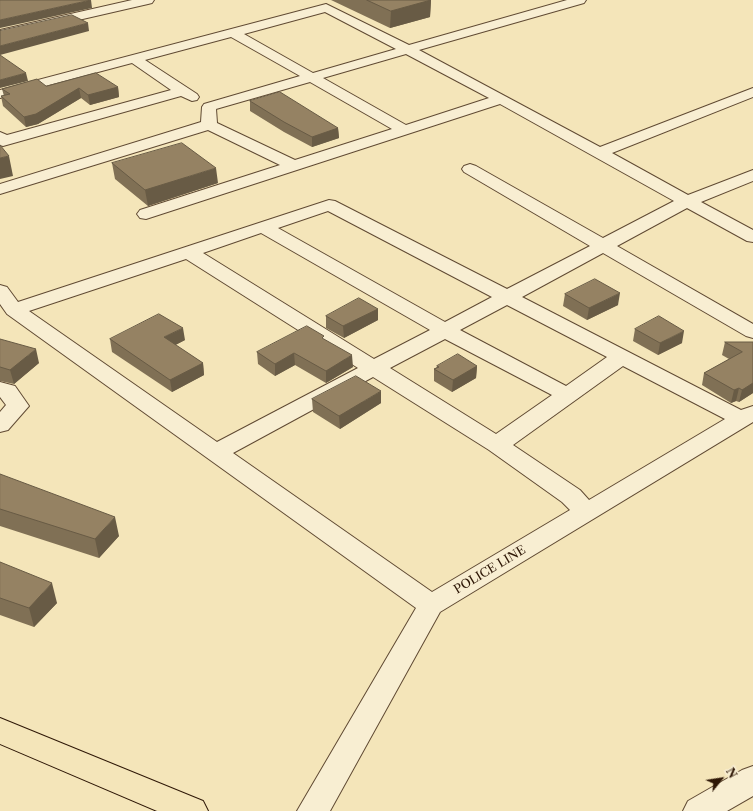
<!DOCTYPE html>
<html>
<head>
<meta charset="utf-8">
<style>
  body { margin:0 }
  #map { position:relative; width:753px; height:811px; overflow:hidden; background:#f4e5b9; font-family:"Libre Caslon Text",serif }
  canvas { display:block }
  .north { position:absolute; left:701px; top:759px; width:40px; height:40px; -webkit-text-stroke:3px #f8eed2; paint-order:stroke; rotate:60deg; font-size:11px; font-weight:700; line-height:16px; text-align:center; color:#2e1706 }
  .north::after { content:''; display:block; margin:auto; width:14px; height:18px; background:#2e1706; clip-path:polygon(50% 0,100% 100%,50% 72%,0 100%) }
</style>
</head>
<body>
<div id="map">
<canvas width="753" height="811"></canvas>
<div class="north">N</div>
</div>
<script>
const context = document.querySelector('canvas').getContext('2d');
context.lineJoin = 'round';
function strokePath(path, color, width, dash) { context.strokeStyle = color; context.lineWidth = width; context.lineCap = dash ? 'butt' : 'round'; context.setLineDash(dash || []); context.stroke(path); }
function fillPath(path, color) { context.fillStyle = color; context.fill(path, 'evenodd'); }
function label(font, color, halo, rows, align = 'center') {
  context.font = font + ' "Libre Caslon Text",serif'; context.lineWidth = 4; context.setLineDash([]); context.textBaseline = 'middle'; context.strokeStyle = halo; context.fillStyle = color; for (const [text, x, y, turn = 0] of rows) {
    context.save(); context.translate(x, y); context.rotate((+turn || 0) * Math.PI / 180); context.textAlign = isNaN(turn) ? turn : align; if (halo) context.strokeText(text, 0, 0); context.fillText(text, 0, 0); context.restore();
  }
}
const minor = new Path2D(`
  M132 0H154L152 3 148 4 0 38V30Z
  M567 0H586L584 3 419 50 600 147 753 88V97L612 153 688 195 753 170V181L701 202 753 230V242L747 241 687 208 617 246 753 324V338L746 336 603 253 522 297 741 410 753 406V422L440 612 330 811H297L416 608 7 314 0 304V285L7 287 18 302 329 200 335 201 507 289 590 246 464 172 462 169 464 166 470 164 476 166 603 238 674 201 500 104 146 219 140 218 137 214 140 210 280 165 208 130 0 194V184L201 122 202 107 204 104 300 76 231 37 145 60 197 94 199 97 197 100 192 101 181 96 3 146 0 145V132L7 135 171 90 132 63 0 98V90L326 4 409 45ZM325 12 396 49 313 73 244 34ZM406 54 489 98 406 125 323 78ZM310 82 392 129 295 160 217 123 216 109ZM328 211 492 297 445 322 278 228ZM261 233 430 330 374 359 203 253ZM186 259 358 368 217 442 29 311ZM507 305 607 357 566 386 460 330ZM445 339 552 395 496 434 390 368ZM623 366 725 419 589 500 580 490 513 445ZM373 377 489 450 562 502 570 510 432 592 233 453Z
  M0 382 15 386 29 406 8 430 0 432V412L6 405 0 397Z
  M753 766V796L727 811H683L688 801 742 770Z`);
const major = new Path2D(`
  M0 718 203 801 208 811H157L0 744Z`);
const wall = new Path2D(`
  M331 0H431L430 17 390 28Z
  M46 86 118 87 119 97 90 105 81 98 38 124 26 127 3 106 1 96H4L2 89Z
  M250 101 338 128 339 138 312 147 284 132 250 111Z
  M112 163 218 183 148 206 115 179Z
  M565 294 618 305 587 320 563 306Z
  M378 309V320L344 338 326 328V316Z
  M635 329 682 343 658 355 633 341Z
  M0 339 39 363 14 384 0 381Z
  M110 339 185 340 175 345 203 363 204 375 172 392 112 352Z
  M324 339 353 367 326 383 295 365 275 376 258 364 257 352Z
  M725 342H753V393L739 402 736 401 731 403 702 385 704 373 729 359 722 355Z
  M437 366H477L476 378 452 392 434 381V369L437 367Z
  M312 399 381 403 340 429 313 412Z
  M0 474 119 536 99 558 0 526Z
  M0 562 57 603 34 627 0 615Z`);
const shadedWall = new Path2D(`
  M91 0 92 8 0 28V20Z
  M431 0 430 17 390 28 391 11Z
  M88 23 89 31 0 55V46Z
  M26 73 28 81 0 88V80Z
  M118 87 119 97 90 105 88 95Z
  M79 88 81 98 38 124 26 127 24 117Z
  M338 128 339 138 312 147V137Z
  M9 156 13 176 0 179V158Z
  M216 168 218 183 148 206 145 190Z
  M620 293 618 305 587 320 589 308Z
  M378 309V320L344 338 343 326Z
  M183 328 185 340 166 350 164 337Z
  M684 331 682 343 658 355 660 343Z
  M36 349 39 363 14 384 10 370Z
  M294 353 295 365 275 376V364Z
  M352 355 353 367 326 383V371Z
  M203 363 204 375 172 392 170 380Z
  M477 366 476 378 452 392 453 380Z
  M753 383V393L739 402 742 390Z
  M739 388 736 401 731 403 734 390Z
  M381 391V403L340 429 339 416Z
  M115 517 119 536 99 558 95 539Z
  M52 583 57 603 34 627 29 608Z`);
const building = new Path2D(`
  M0 0H91L0 20Z
  M367 0H431L391 11Z
  M72 15 88 23 0 46V31Z
  M0 55 26 73 0 80Z
  M96 73 118 87 88 95 79 88 36 114 24 117 1 96 10 94 2 89 37 79 46 86Z
  M280 92 338 128 312 137 284 122 250 101Z
  M182 143 216 168 145 190 112 163Z
  M0 145 9 156 0 158Z
  M595 279 620 293 589 308 565 294Z
  M359 298 378 309 343 326 326 316Z
  M159 314 183 328 164 337 203 363 170 380 110 339Z
  M659 316 684 331 660 343 635 329Z
  M307 326 324 336 322 338 352 355 326 371 294 353 275 364 257 352Z
  M0 339 36 349 10 370 0 367Z
  M725 342H753V383L742 390 739 388 734 390 704 373 742 352Z
  M458 354 477 366 453 380 434 369 439 367 437 366Z
  M356 376 381 391 339 416 312 399Z
  M0 474 115 517 95 539 0 509Z
  M0 562 52 583 29 608 0 598Z`);
const streetNames = [
  ["POLICE LINE",490,570,-31]
];
strokePath(minor, '#604a33', 2);
strokePath(major, '#2e1706', 2);
fillPath(minor, '#f8eed2');
fillPath(major, '#f4e5b9');
fillPath(wall, '#807055');
fillPath(shadedWall, '#685b45');
fillPath(building, '#958263');
strokePath(building, '#685b45', 1);
label('12px', '#2e1706', '#f8eed2', streetNames);
</script>
</body>
</html>
